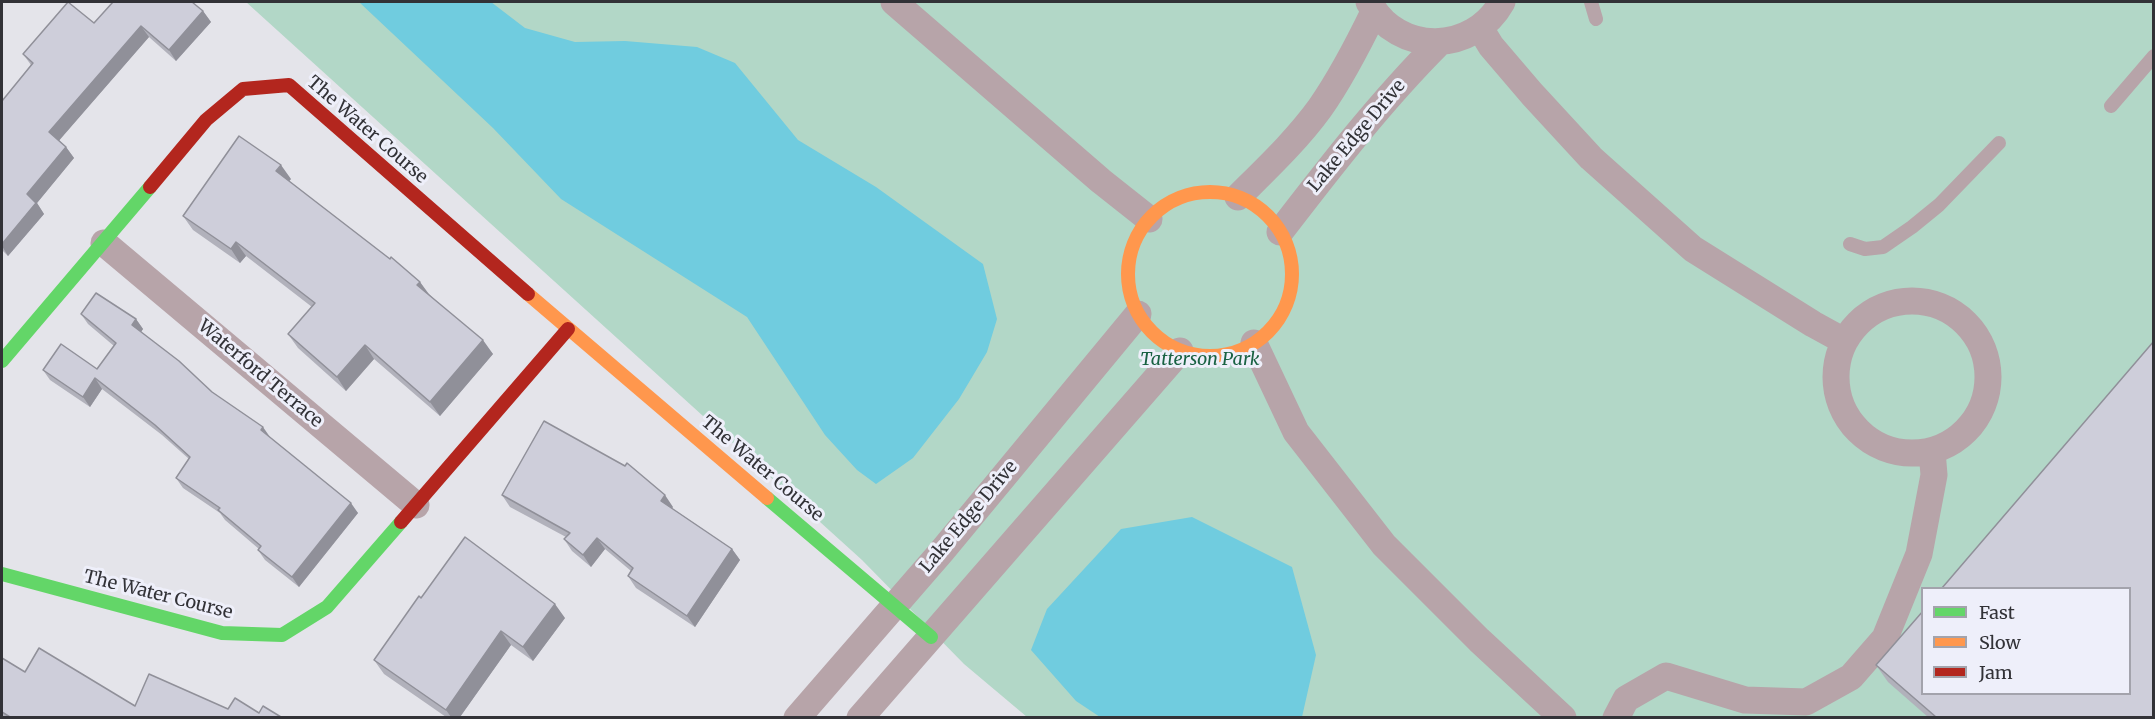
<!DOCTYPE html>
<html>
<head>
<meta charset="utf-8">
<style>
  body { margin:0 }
  #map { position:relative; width:2155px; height:719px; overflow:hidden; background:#e4e4ea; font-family:Merriweather,serif }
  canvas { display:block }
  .frame { position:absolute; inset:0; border:3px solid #323237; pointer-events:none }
  .legend { position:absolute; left:1921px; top:587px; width:210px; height:108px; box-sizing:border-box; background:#eeeffa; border:2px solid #a3a3ac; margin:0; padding:8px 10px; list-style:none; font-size:18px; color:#323237 }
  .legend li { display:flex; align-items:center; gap:12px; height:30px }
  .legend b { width:30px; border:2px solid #a3a3ac }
</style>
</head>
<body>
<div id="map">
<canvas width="2155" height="719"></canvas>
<div class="frame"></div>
<ul class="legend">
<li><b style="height:8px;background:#63d668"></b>Fast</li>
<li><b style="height:8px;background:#ff974d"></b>Slow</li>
<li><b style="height:8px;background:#b3261e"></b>Jam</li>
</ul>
</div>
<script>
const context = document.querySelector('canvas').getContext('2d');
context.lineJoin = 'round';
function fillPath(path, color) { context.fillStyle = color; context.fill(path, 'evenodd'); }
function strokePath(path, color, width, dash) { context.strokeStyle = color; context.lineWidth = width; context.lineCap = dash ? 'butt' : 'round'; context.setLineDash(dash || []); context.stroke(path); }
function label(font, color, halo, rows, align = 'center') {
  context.font = font + ' Merriweather,serif'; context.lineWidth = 6; context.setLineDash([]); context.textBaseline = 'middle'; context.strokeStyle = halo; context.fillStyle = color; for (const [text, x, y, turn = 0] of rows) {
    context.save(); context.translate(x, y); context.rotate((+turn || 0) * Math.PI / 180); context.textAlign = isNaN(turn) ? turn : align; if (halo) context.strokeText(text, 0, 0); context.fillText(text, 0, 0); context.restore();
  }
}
const green = new Path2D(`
  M246 2H2153V717H1027L964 664 862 560ZM1922 588H2130V694H1922Z`);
const water = new Path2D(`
  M359 2H491L525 28 575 42 625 41 697 47 735 63 798 140 876 187 983 264 997 319 987 352 959 399 913 458 876 484 857 470 825 435 747 317 561 199 493 128Z
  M1192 517 1292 567 1316 655 1302 717H1100L1076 701 1031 650 1047 609 1121 529Z`);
const lane = new Path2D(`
  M1591 2 1596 19
  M2111 106 2154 56
  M1850 244 1865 249 1883 247 1912 227 1939 205 1999 143`);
const street = new Path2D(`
  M894 2 1101 181 1149 219
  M1369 2C1398 56 1473 54 1502 2
  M1480 28 1491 46 1532 94 1591 158 1693 249 1813 324 1844 341
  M1238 197C1266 169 1296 141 1320 108 1341 78 1358 45 1374 12
  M1280 232C1330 167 1381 101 1439 43
  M104 243 416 505
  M1836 377a76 76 0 1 1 152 0a76 76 0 1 1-152 0Z
  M1254 343 1296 432 1384 545 1479 640 1563 718
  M797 718 942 551 1138 314
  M860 718 1180 351
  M1616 718 1626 699 1666 676 1745 700 1806 702 1851 677 1885 638 1919 554 1934 475 1932 451`);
const fast = new Path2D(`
  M2 361 150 187
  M767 498 931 637
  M2 574 222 633 282 635 327 607 401 522`);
const slow = new Path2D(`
  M1128 274a82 82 0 1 1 164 0a82 82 0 1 1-164 0Z
  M528 294 767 498`);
const jam = new Path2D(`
  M150 187 206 120 243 89 289 85 528 294
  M401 522 568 329`);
const wall = new Path2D(`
  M203 11 211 22 176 61 149 37 59 140 66 147 74 158 37 203 44 214 8 256 2 250V101L31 65 23 54 94 23Z
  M291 179 289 181 420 282 429 294 493 354 440 416 374 359 346 391 298 348 288 334 312 307 246 256 240 263 193 230 183 216Z
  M81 314 136 319 143 329 141 332 212 392 270 437 358 513 299 587 265 560 258 550 259 549 225 520 220 513 183 488 176 478 189 459 162 435 102 389 90 407 50 380 43 370 97 369 114 346 88 324Z
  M502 495 673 507 672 508 732 549 740 560 695 627 636 588 628 576 631 571 605 549 591 567 572 551 564 539 566 537 510 507Z
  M421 598 565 618 533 661 511 645 460 717H446L384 674 374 660Z
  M2 658 25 672 135 706 259 713 281 717H2Z
  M1876 665 2154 717H1928L1888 682Z`);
const shadedWall = new Path2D(`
  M203 11 211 22 176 61 169 50Z
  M141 26 149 37 57 143 49 132Z
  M66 147 74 158 37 203 44 214 8 256 2 246V244L27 194Z
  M281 165 291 179 286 185 276 171Z
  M236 242 246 256 240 263 231 249Z
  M420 282 430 296 417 285Z
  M136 319 143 329 139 335 132 325Z
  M483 340 493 354 440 416 430 402Z
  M365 345 374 359 346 391 337 377Z
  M95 378 102 389 90 407 83 397Z
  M263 427 270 437 261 430Z
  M665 495 673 507 669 512 661 501Z
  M351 503 358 513 299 587 292 577Z
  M597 538 605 549 591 567 583 555Z
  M732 549 740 560 695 627 687 616Z
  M555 604 565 618 533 661 523 647Z
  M501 631 511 645 460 717H451L446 710Z`);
const building = new Path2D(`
  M68 2 94 23 113 2H192L203 11 169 50 141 26 49 132 66 147 27 194 36 203 2 244V101L33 63 23 54Z
  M239 136 281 165 276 171 390 259 391 257 420 282 417 285 483 340 430 402 365 345 337 377 288 334 315 303 236 242 231 249 183 216Z
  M96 293 136 319 132 325 179 361 212 392 263 427 261 430 351 503 292 577 258 550 261 546 218 510 220 508 176 478 190 457 155 425 95 378 83 397 43 370 61 344 97 369 116 343 81 314Z
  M2154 341V717H1936L1876 665 1923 611V693H2130V588H1942Z
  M544 421 625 466 627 463 665 495 661 501 732 549 687 616 628 576 633 568 597 538 583 555 564 539 570 533 502 495Z
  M465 537 555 604 523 647 501 631 446 710 374 660 419 596 421 598Z
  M39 648 135 706 149 674 228 709 235 698 259 713 263 706 281 717H10L2 712V658L25 672Z`);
const streetNames = [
  ["The Water Course",367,130,41],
  ["Lake Edge Drive",1357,136,-50],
  ["Waterford Terrace",260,374,40],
  ["The Water Course",762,469,40],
  ["Lake Edge Drive",969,517,-50],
  ["The Water Course",158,595,14]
];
const parkNames = [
  ["Tatterson Park",1200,360]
];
fillPath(green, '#b2d7c7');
fillPath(water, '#70ccdf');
strokePath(lane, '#b7a4a9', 14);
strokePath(street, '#b7a4a9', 27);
strokePath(fast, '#63d668', 14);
strokePath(slow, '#ff974d', 14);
strokePath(jam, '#b3261e', 14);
fillPath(wall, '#b1b1bb');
fillPath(shadedWall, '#909099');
fillPath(building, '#ceceda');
strokePath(building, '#909099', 1.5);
label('18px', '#323237', '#eeeffa', streetNames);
label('italic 18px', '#196243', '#eeeffa', parkNames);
</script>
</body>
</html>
